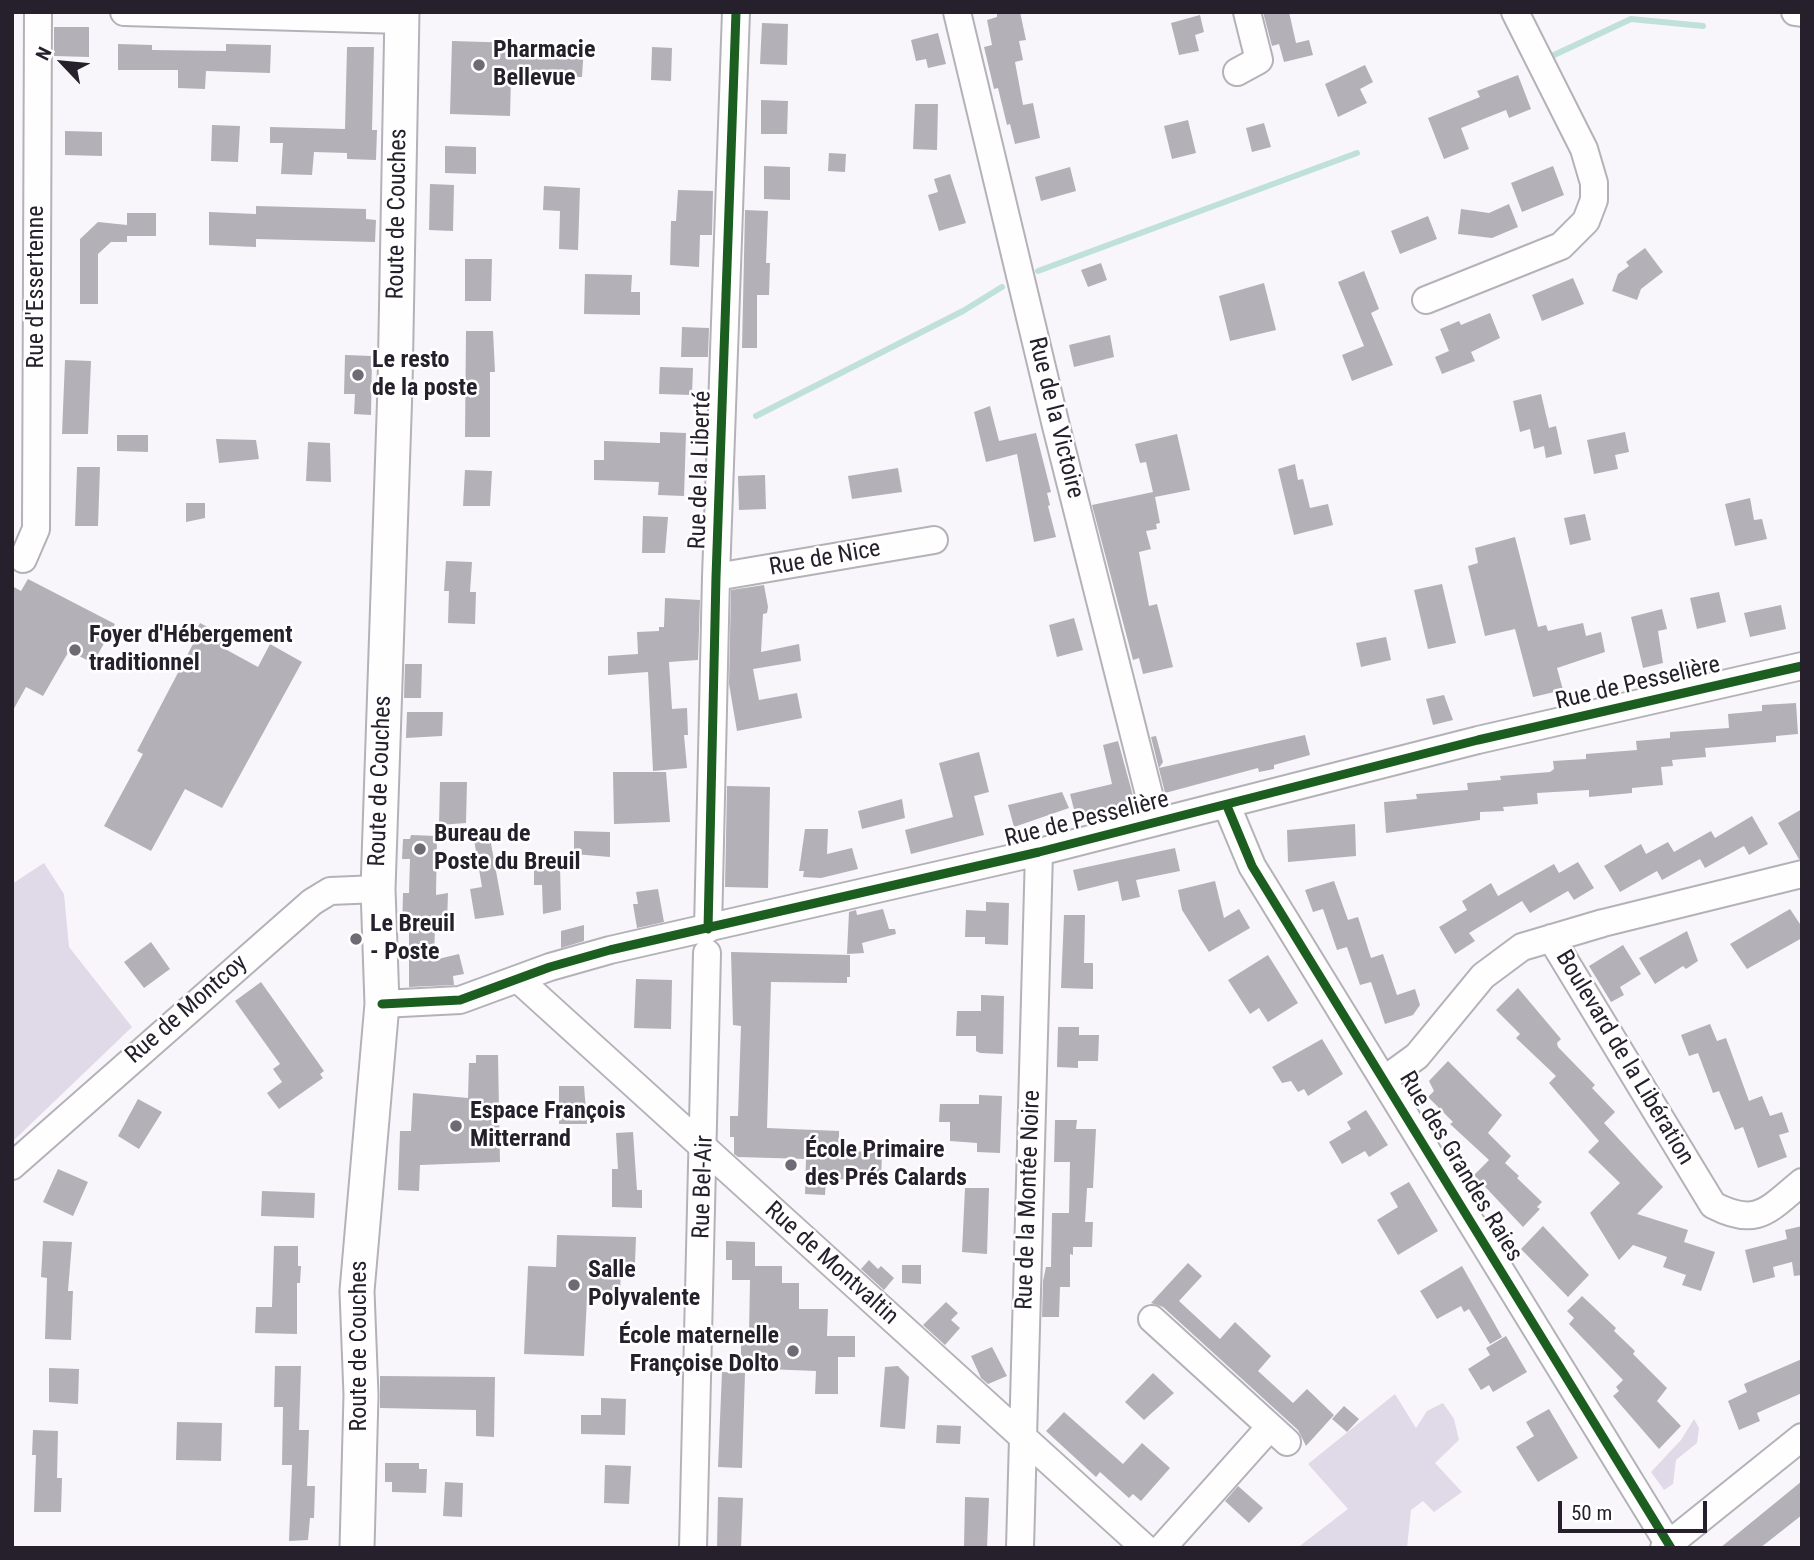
<!DOCTYPE html>
<html>
<head>
<meta charset="utf-8">
<style>
  body { margin:0 }
  #map { position:relative; width:1814px; height:1560px; overflow:hidden; background:#f8f6fb; font-family:"Roboto Condensed",sans-serif }
  canvas { display:block }
  .frame { position:absolute; inset:0; border:14px solid #25202c; pointer-events:none }
  .north { position:absolute; left:28px; top:28px; width:70px; height:70px; -webkit-text-stroke:5px #fff; paint-order:stroke; rotate:296deg; font-size:19px; font-weight:700; line-height:28px; text-align:center; color:#25202c }
  .north::after { content:''; display:block; margin:auto; width:24px; height:32px; background:#25202c; clip-path:polygon(50% 0,100% 100%,50% 72%,0 100%) }
  .scale { position:absolute; left:1558px; top:1501px; width:149px; height:32px; box-sizing:border-box; border:4px solid #25202c; border-top:0; padding-left:9px; font-size:21px; line-height:24px; white-space:nowrap; color:#25202c; -webkit-text-stroke:5px #fff; paint-order:stroke }
</style>
</head>
<body>
<div id="map">
<canvas width="1814" height="1560"></canvas>
<div class="frame"></div>
<div class="north">N</div>
<div class="scale">50 m</div>
</div>
<script>
const context = document.querySelector('canvas').getContext('2d');
context.lineJoin = 'round';
function fillPath(path, color) { context.fillStyle = color; context.fill(path, 'evenodd'); }
function strokePath(path, color, width, dash) { context.strokeStyle = color; context.lineWidth = width; context.lineCap = dash ? 'butt' : 'round'; context.setLineDash(dash || []); context.stroke(path); }
function label(font, color, halo, rows, align = 'center') {
  context.font = font + ' "Roboto Condensed",sans-serif'; context.lineWidth = 5; context.setLineDash([]); context.textBaseline = 'middle'; context.strokeStyle = halo; context.fillStyle = color; for (const [text, x, y, turn = 0] of rows) {
    context.save(); context.translate(x, y); context.rotate((+turn || 0) * Math.PI / 180); context.textAlign = isNaN(turn) ? turn : align; if (halo) context.strokeText(text, 0, 0); context.fillText(text, 0, 0); context.restore();
  }
}
const green = new Path2D(`
  M44 863 64 894 69 947 132 1027 12 1142V884Z
  M1395 1394 1416 1428 1427 1411 1443 1403 1454 1419 1459 1440 1435 1463 1462 1492 1434 1512 1423 1501 1411 1510 1407 1548H1297L1348 1509 1308 1464Z
  M1694 1419 1699 1428 1697 1443 1676 1460 1673 1484 1664 1490 1651 1472 1681 1440Z`);
const stream = new Path2D(`
  M1554 55 1631 19 1703 26
  M1038 271 1357 153
  M756 416 963 311 1002 287`);
const building = new Path2D(`
  M997 12H1020L1026 40 1019 41 1023 60 1015 62 1023 105 1033 103 1040 138 1015 144 1010 124 1007 125 998 88 994 89 984 47 992 45 987 20 997 17Z
  M1263 12H1289L1296 43 1309 40 1313 55 1284 62 1279 44 1272 46Z
  M1200 15 1204 32 1195 35 1199 51 1179 55 1171 23Z
  M762 23 788 24 787 65 760 64Z
  M54 27H89V57L54 56Z
  M938 33 946 64 928 68 926 59 916 61 911 40Z
  M452 41 584 45 582 77 511 76 510 116 450 114Z
  M118 44 152 45V50L226 51V44L271 45 270 73 206 71 205 89 178 88V70H118Z
  M347 47H374L372 130H377L376 160 347 159V153L314 152 312 175 281 174 283 143H270V127L345 129Z
  M652 47 672 48 671 81 651 80Z
  M1365 65 1373 82 1360 89 1367 103 1338 117 1325 84Z
  M1518 75 1531 109 1509 118 1506 110 1461 128 1469 149 1444 159 1428 118 1480 97 1477 91Z
  M761 100 788 101 787 134H761Z
  M915 104H938L937 150 913 149Z
  M1188 120 1196 153 1172 159 1164 126Z
  M1264 123 1271 147 1252 152 1246 128Z
  M212 125 240 126 238 162 211 161Z
  M65 131 102 132V156L65 155Z
  M445 146 476 147V174L445 173Z
  M829 153 846 154 845 172 828 171Z
  M764 166 790 167V200L764 199Z
  M1553 166 1564 195 1522 212 1511 183Z
  M1070 167 1076 191 1041 201 1035 177Z
  M950 174 966 223 939 231 928 195 938 192 934 179Z
  M430 184 454 185 453 231 429 230Z
  M544 186 580 188 578 250 559 249 560 211 543 210Z
  M678 190 713 191 712 235H700L699 267 670 265 671 221H676Z
  M1509 204 1518 227 1492 238 1458 234 1461 209 1489 213Z
  M256 206 366 209V219L376 220 375 242 256 239V247L209 245V212L256 214Z
  M745 210 768 211 766 263H770L769 295H757V348H742Z
  M127 213H156V236H127V242H111L98 254V304H80V239L98 222 127 225Z
  M1428 216 1437 239 1400 254 1391 231Z
  M1645 248 1663 272 1641 289 1637 300 1612 291 1618 274 1629 266 1626 262Z
  M465 259H492L491 301H465Z
  M1101 263 1107 280 1088 287 1081 270Z
  M1364 271 1379 309 1371 313 1393 365 1352 381 1342 355 1364 346 1338 282Z
  M585 274 632 275 631 292H640V315L584 314Z
  M1573 278 1584 304 1542 321 1532 295Z
  M1264 283 1276 330 1230 341 1219 296Z
  M1490 313 1500 338 1471 352 1475 361 1442 374 1435 357 1449 351 1440 329 1459 321 1461 325Z
  M682 327 709 328 708 357H681Z
  M466 331H493L495 372H490V437H465Z
  M1110 335 1114 357 1074 367 1069 345Z
  M345 355 372 356 371 415 354 414 355 394H344Z
  M65 360 91 361 88 434H62Z
  M660 367 693 368 692 395 659 394Z
  M1541 394 1549 428 1556 426 1562 454 1546 458 1544 446 1534 449 1530 429 1520 432 1513 401Z
  M990 406 999 441 1036 433 1051 492 1047 493 1050 505 1048 506 1056 537 1034 542 1017 454 986 462 974 412Z
  M660 432 686 433 684 496 658 495 659 482 594 480V460H604V441L660 443Z
  M1625 432 1629 452 1615 455 1618 469 1594 474 1587 440Z
  M1177 434 1190 490 1155 497 1160 523 1156 524 1157 529 1146 531 1151 549 1139 552 1149 606 1157 604 1173 667 1143 674 1139 658 1133 660 1092 505 1153 492 1146 462 1140 463 1135 444Z
  M117 435H148V452L117 451Z
  M216 439 256 440 259 459 219 463Z
  M308 442 330 443 331 482 306 481Z
  M1295 464 1298 480 1303 479 1310 508 1328 504 1333 525 1294 535 1278 469Z
  M77 467H100L98 526H75Z
  M898 468 902 492 852 499 848 476Z
  M465 470 492 471 490 506H463Z
  M765 475 766 509 739 510 738 476Z
  M1750 498 1754 520 1762 519 1767 539 1735 546 1725 504Z
  M186 503H205V518L186 522Z
  M1585 514 1591 540 1570 545 1564 518Z
  M643 516 668 517 665 553H642Z
  M1515 537 1538 627 1546 625 1548 631 1583 623 1586 636 1601 632 1605 652 1557 668 1563 690 1533 697 1515 629 1485 636 1468 566 1478 563 1475 548Z
  M446 561 472 562 470 592H476L475 624 448 623 449 591H444Z
  M28 579 115 624 93 663 69 651 43 696 26 687 12 712V586L21 591Z
  M1442 584 1456 643 1428 649 1414 590Z
  M764 585 768 607 767 613 763 614 761 652 799 644 801 661 753 669 759 700 797 693 802 718 737 731 729 684 731 590Z
  M1719 592 1726 622 1697 629 1690 598Z
  M665 598 700 600 698 660 669 662 672 709 687 708 688 735H684L687 768 653 771 648 672 608 675V656L638 654 637 632 659 631V627H664Z
  M1781 605 1786 629 1750 637 1744 613Z
  M1662 609 1667 629 1658 631 1663 663 1643 668 1631 617Z
  M1074 618 1083 650 1057 657 1049 625Z
  M200 623 230 639 225 649 258 667 270 644 302 662 222 808 185 789 151 851 104 826 143 754 137 751 193 644 190 642Z
  M1386 637 1391 660 1361 667 1356 643Z
  M405 664H422L421 698H404Z
  M1444 695 1453 720 1433 725 1426 699Z
  M1796 703 1798 734 1776 736V742L1705 748 1706 757 1672 760 1673 766 1661 767 1663 785 1632 788V793L1589 797V790L1537 793 1538 804 1503 807 1504 811 1480 812V820L1386 833 1384 802 1417 799 1416 794 1468 790 1467 783 1501 780 1500 776 1550 772 1554 769 1553 761 1586 759V754L1637 750 1636 741 1670 738V732L1729 728 1728 714 1762 711V705Z
  M407 712H443L442 736 406 738Z
  M1305 735 1310 755 1274 765V769L1259 772 1258 768 1165 793 1151 737 1156 736 1163 762 1159 768Z
  M1118 741 1135 803 1076 817 1070 794 1112 784 1103 745Z
  M979 752 989 792 974 796 984 835 911 854 905 830 953 817 939 763Z
  M613 772H666L670 822 614 824Z
  M440 782H467L466 823 439 825Z
  M727 786 770 787 768 888 725 887Z
  M1062 792 1069 808 1014 827 1008 805Z
  M902 799 905 818 862 829 858 811Z
  M1802 809V859H1799L1778 823Z
  M1752 816 1768 844 1749 855 1744 846 1705 868 1700 859 1662 880 1657 871 1620 892 1604 866 1641 844 1646 854 1668 842 1674 852 1711 831 1715 838Z
  M1355 824 1356 856 1288 862 1287 830Z
  M488 827 504 915 475 919 470 889 482 887 472 828Z
  M805 829H828L827 854 852 848 858 869 821 878 803 877 804 871H799Z
  M574 831 610 832V857L574 854Z
  M411 835 437 836 436 895 448 893 447 923 435 927 434 960 459 954 464 974 453 976 454 985 409 987V932H402L403 893H409L410 859H402L403 839H410Z
  M1175 848 1180 871 1136 880 1140 897 1122 901 1118 881 1078 891 1073 870Z
  M1578 862 1594 888 1574 900 1568 891 1530 913 1522 901 1469 933 1475 941 1455 954 1439 927 1467 910 1462 901 1491 883 1498 896 1554 864 1559 873Z
  M560 865 561 910 543 914 542 885H534V869Z
  M1215 881 1224 918 1239 909 1250 928 1209 952 1182 910 1178 890Z
  M1334 881 1348 920 1358 917 1371 958 1383 954 1397 995 1415 989 1420 1005 1413 1015 1385 1024 1371 982 1360 985 1347 947 1337 950 1323 909 1313 912 1305 890Z
  M658 889 664 922 637 928 633 904H638L636 892Z
  M986 902 1009 903 1008 945 985 944V937H965L966 910 986 911Z
  M883 909 889 929H895L896 934 862 943 864 953 847 954 849 912 856 910 857 915Z
  M1790 909 1802 927V938L1747 969 1730 944Z
  M1064 915H1085L1084 963H1093V989L1061 988Z
  M584 925V941L561 948V931Z
  M1687 931 1698 961 1686 969 1683 966 1655 984 1639 958Z
  M151 942 170 969 144 988 124 962Z
  M1623 945 1641 974 1620 987 1624 995 1611 1002 1589 966Z
  M731 952 850 955V977H847V983L771 982 767 1128 839 1131V1151L882 1152 881 1180 826 1179 825 1195 805 1194 806 1159 738 1157 734 1154V1137H730V1116H738L741 1026 733 1025Z
  M1268 955 1298 1003 1268 1022 1259 1008 1250 1014 1228 980Z
  M636 979 672 980 671 1029 634 1028Z
  M261 982 324 1071 320 1074 323 1078 279 1109 267 1093 282 1082 273 1069 280 1064 235 1001Z
  M1518 988 1561 1039 1557 1043 1558 1047 1595 1085 1592 1088 1615 1112 1604 1123 1663 1187 1637 1214 1688 1230 1684 1242 1715 1252 1701 1291 1682 1285 1686 1275 1663 1267 1667 1257 1633 1245 1619 1260 1590 1213 1620 1183 1588 1152 1599 1141 1549 1083 1556 1076 1516 1038 1520 1034 1496 1010Z
  M981 995 1004 996 1003 1054 980 1053 976 1051V1036H956L957 1011H981Z
  M1710 1024 1717 1041 1726 1038 1749 1101 1762 1096 1770 1116 1782 1112 1789 1132 1779 1135 1787 1157 1758 1168 1743 1127 1735 1130 1719 1091 1713 1093 1698 1053 1689 1056 1681 1035Z
  M1058 1027H1079V1035H1099L1098 1061H1078V1068L1057 1067Z
  M1322 1039 1343 1074 1308 1096 1304 1089 1298 1092 1291 1081 1282 1083 1272 1067Z
  M476 1055H498L500 1162 420 1165 419 1191 398 1190 400 1131H411L413 1093 468 1098 469 1063H476Z
  M1448 1061 1502 1115 1488 1133 1511 1156 1505 1163 1519 1176 1517 1178 1542 1202 1537 1207 1540 1209 1523 1227 1474 1175 1489 1160 1450 1124 1453 1122 1428 1097 1434 1091 1429 1081Z
  M559 1086H584L587 1124H559Z
  M979 1095 1002 1096 1000 1153 977 1152V1143L950 1141V1122H939L940 1104H979Z
  M138 1099 162 1112 139 1149 118 1136Z
  M1366 1110 1388 1145 1369 1157 1365 1151 1342 1164 1329 1142 1351 1129 1347 1122Z
  M1055 1120H1077L1076 1129H1096L1093 1188H1087L1085 1222H1093L1092 1247H1073V1255L1070 1254V1287H1060L1059 1317H1042L1043 1281 1046 1267H1051L1052 1213H1069L1070 1162H1054Z
  M633 1132 637 1190H642V1208L612 1207V1169H618L616 1133Z
  M58 1169 88 1182 73 1216 43 1202Z
  M1409 1182 1438 1231 1398 1255 1377 1220 1398 1207 1390 1193Z
  M965 1188H989L987 1254 962 1252Z
  M262 1191 315 1193 314 1218 261 1216Z
  M1543 1226 1589 1275 1568 1297 1521 1249Z
  M1802 1226V1275L1794 1276 1792 1262 1773 1267 1775 1277 1753 1283 1745 1250 1787 1239 1785 1230Z
  M557 1235 636 1237 635 1263 621 1262 620 1298H587L584 1356 524 1354 528 1266 556 1267Z
  M43 1241 72 1242 68 1291H73L71 1340 45 1339 47 1278 41 1277Z
  M726 1241 755 1242V1266H782V1283H799V1309H828L827 1336H855V1357H838V1394H815L816 1371 741 1368V1333H749L750 1280H732V1260H726Z
  M274 1246H298V1266H301L300 1283H297V1334L255 1333 256 1307H272Z
  M869 1260 878 1269 881 1266 894 1278 884 1290 861 1269Z
  M1188 1263 1202 1276 1179 1301 1220 1339 1235 1322 1271 1356 1258 1371 1293 1403 1307 1389 1334 1415 1306 1446 1298 1430 1163 1307 1151 1303Z
  M902 1265H921V1284L902 1283Z
  M1462 1266 1502 1337 1490 1344 1469 1309 1464 1312 1461 1306 1437 1319 1420 1291Z
  M1582 1296 1616 1328 1614 1331 1635 1351 1633 1354 1667 1388 1657 1401 1681 1426 1659 1449 1613 1396 1619 1391 1616 1387 1623 1380 1569 1324 1574 1318 1567 1311Z
  M946 1302 958 1313 951 1320 960 1328 945 1345 923 1325Z
  M1506 1336 1527 1372 1493 1392 1489 1385 1481 1390 1468 1369 1490 1355 1486 1348Z
  M992 1347 1007 1376 988 1384 981 1378 971 1356Z
  M1802 1359V1393L1757 1413 1760 1421 1739 1430 1728 1401 1747 1392 1744 1384Z
  M275 1366H301L299 1430H309L307 1486H315L314 1518H310L308 1540 289 1541 292 1465H282L283 1407H274Z
  M898 1366 909 1377 905 1429 880 1427 885 1367Z
  M49 1368 79 1369 78 1404 49 1402Z
  M722 1372 745 1373 742 1468 718 1467Z
  M1153 1373 1174 1393 1144 1420 1125 1402Z
  M380 1376 495 1377 494 1437 476 1436V1410L380 1408Z
  M601 1398 626 1399 625 1435 581 1434V1415H601Z
  M1344 1406 1359 1419 1347 1432 1332 1419Z
  M1549 1409 1578 1458 1538 1482 1516 1447 1534 1436 1526 1422Z
  M1064 1412 1123 1464 1142 1443 1170 1468 1141 1501 1133 1494 1129 1498 1100 1472 1096 1477 1046 1431Z
  M177 1422 222 1423 221 1461 176 1460Z
  M937 1425 961 1426 960 1444 936 1443Z
  M33 1430 58 1431 57 1478H62L61 1512H34L36 1455H32Z
  M385 1463H419V1469H427L426 1493 392 1492V1482H385Z
  M605 1465 631 1466 629 1504 604 1503Z
  M1802 1481V1515L1760 1548H1720Z
  M445 1482 463 1483 462 1517 443 1516Z
  M1238 1486 1263 1508 1249 1523 1225 1501Z
  M718 1497 743 1498 741 1548H717Z
  M965 1497 989 1498 987 1548H964Z`);
const minor = new Path2D(`
  M124 12 402 20
  M957 12 1056 426 1156 822
  M1795 12 1802 13
  M1237 72 1259 60 1247 12
  M1426 300 1561 246 1586 221 1594 200V183L1584 149 1515 12
  M23 559 36 529 38 12
  M716 577 934 540
  M1227 806 1252 866 1671 1548
  M708 929 716 577 736 12
  M1551 938 1713 1205C1757 1228 1768 1210 1802 1182
  M518 979 1145 1548
  M382 1004 460 1000 550 967 610 950 1039 852 1478 740 1802 666
  M1384 1080 1417 1056 1483 976 1522 947 1603 923 1802 874
  M12 1166 312 902 330 891 378 889
  M1152 1319 1287 1442
  M693 1548 707 953
  M1020 1548 1039 852
  M1162 1548 1270 1427
  M1664 1548 1802 1437`);
const major = new Path2D(`
  M357 1548 361 1395 357 1291 382 1004 378 889 395 387 402 12`);
const cycleway = new Path2D(`
  M1227 806 1252 866 1671 1548
  M708 929 716 577 736 12
  M382 1004 460 1000 550 967 610 950 1039 852 1478 740 1802 666`);
const markers = [
  [479,65,7,"#6f6b74"],
  [358,375,7,"#6f6b74"],
  [75,650,7,"#6f6b74"],
  [420,849,7,"#6f6b74"],
  [356,939,7,"#6f6b74"],
  [456,1126,7,"#6f6b74"],
  [791,1165,7,"#6f6b74"],
  [574,1285,7,"#6f6b74"],
  [793,1351,7,"#6f6b74"]
];
const poiNames = [
  ["Pharmacie",493,51],
  ["Bellevue",493,79],
  ["Le resto",372,361],
  ["de la poste",372,389],
  ["Foyer d'Hébergement",89,636],
  ["traditionnel",89,664],
  ["Bureau de",434,835],
  ["Poste du Breuil",434,863],
  ["Le Breuil",370,925],
  ["- Poste",370,953],
  ["Espace François",470,1112],
  ["Mitterrand",470,1140],
  ["École Primaire",805,1151],
  ["des Prés Calards",805,1179],
  ["Salle",588,1271],
  ["Polyvalente",588,1299],
  ["École maternelle",779,1337,"right"],
  ["Françoise Dolto",779,1365,"right"]
];
const streetNames = [
  ["Route de Couches",398,214,-89],
  ["Rue d'Essertenne",37,287,-90],
  ["Rue de la Victoire",1055,418,76],
  ["Rue de la Liberté",701,470,-88],
  ["Rue de Nice",825,559,-10],
  ["Rue de Pesselière",1638,684,-13],
  ["Route de Couches",381,781,-88],
  ["Rue de Pesselière",1087,820,-14],
  ["Rue de Montcoy",187,1010,-41],
  ["Boulevard de la Libération",1624,1058,59],
  ["Rue des Grandes Raies",1460,1167,59],
  ["Rue Bel-Air",704,1187,-88],
  ["Rue de la Montée Noire",1029,1200,-88],
  ["Rue de Montvaltin",831,1264,42],
  ["Route de Couches",360,1346,-90]
];
fillPath(green, '#e0d9e8');
strokePath(stream, '#c0e0dc', 6);
fillPath(building, '#b3b0b8');
strokePath(minor, '#b4b1b8', 30);
strokePath(major, '#b4b1b8', 37);
strokePath(minor, '#fefefe', 26);
strokePath(major, '#fefefe', 33);
strokePath(cycleway, '#1b5e20', 9);
for (const [x, y, r, color] of markers) { const dot = new Path2D(); dot.arc(x, y, r, 0, 2 * Math.PI); context.fillStyle = color; context.fill(dot); strokePath(dot, '#fff', 2.5); }
label('bold 24px', '#25202c', '#fff', poiNames, 'left');
label('24px', '#25202c', '#fff', streetNames);
</script>
</body>
</html>
